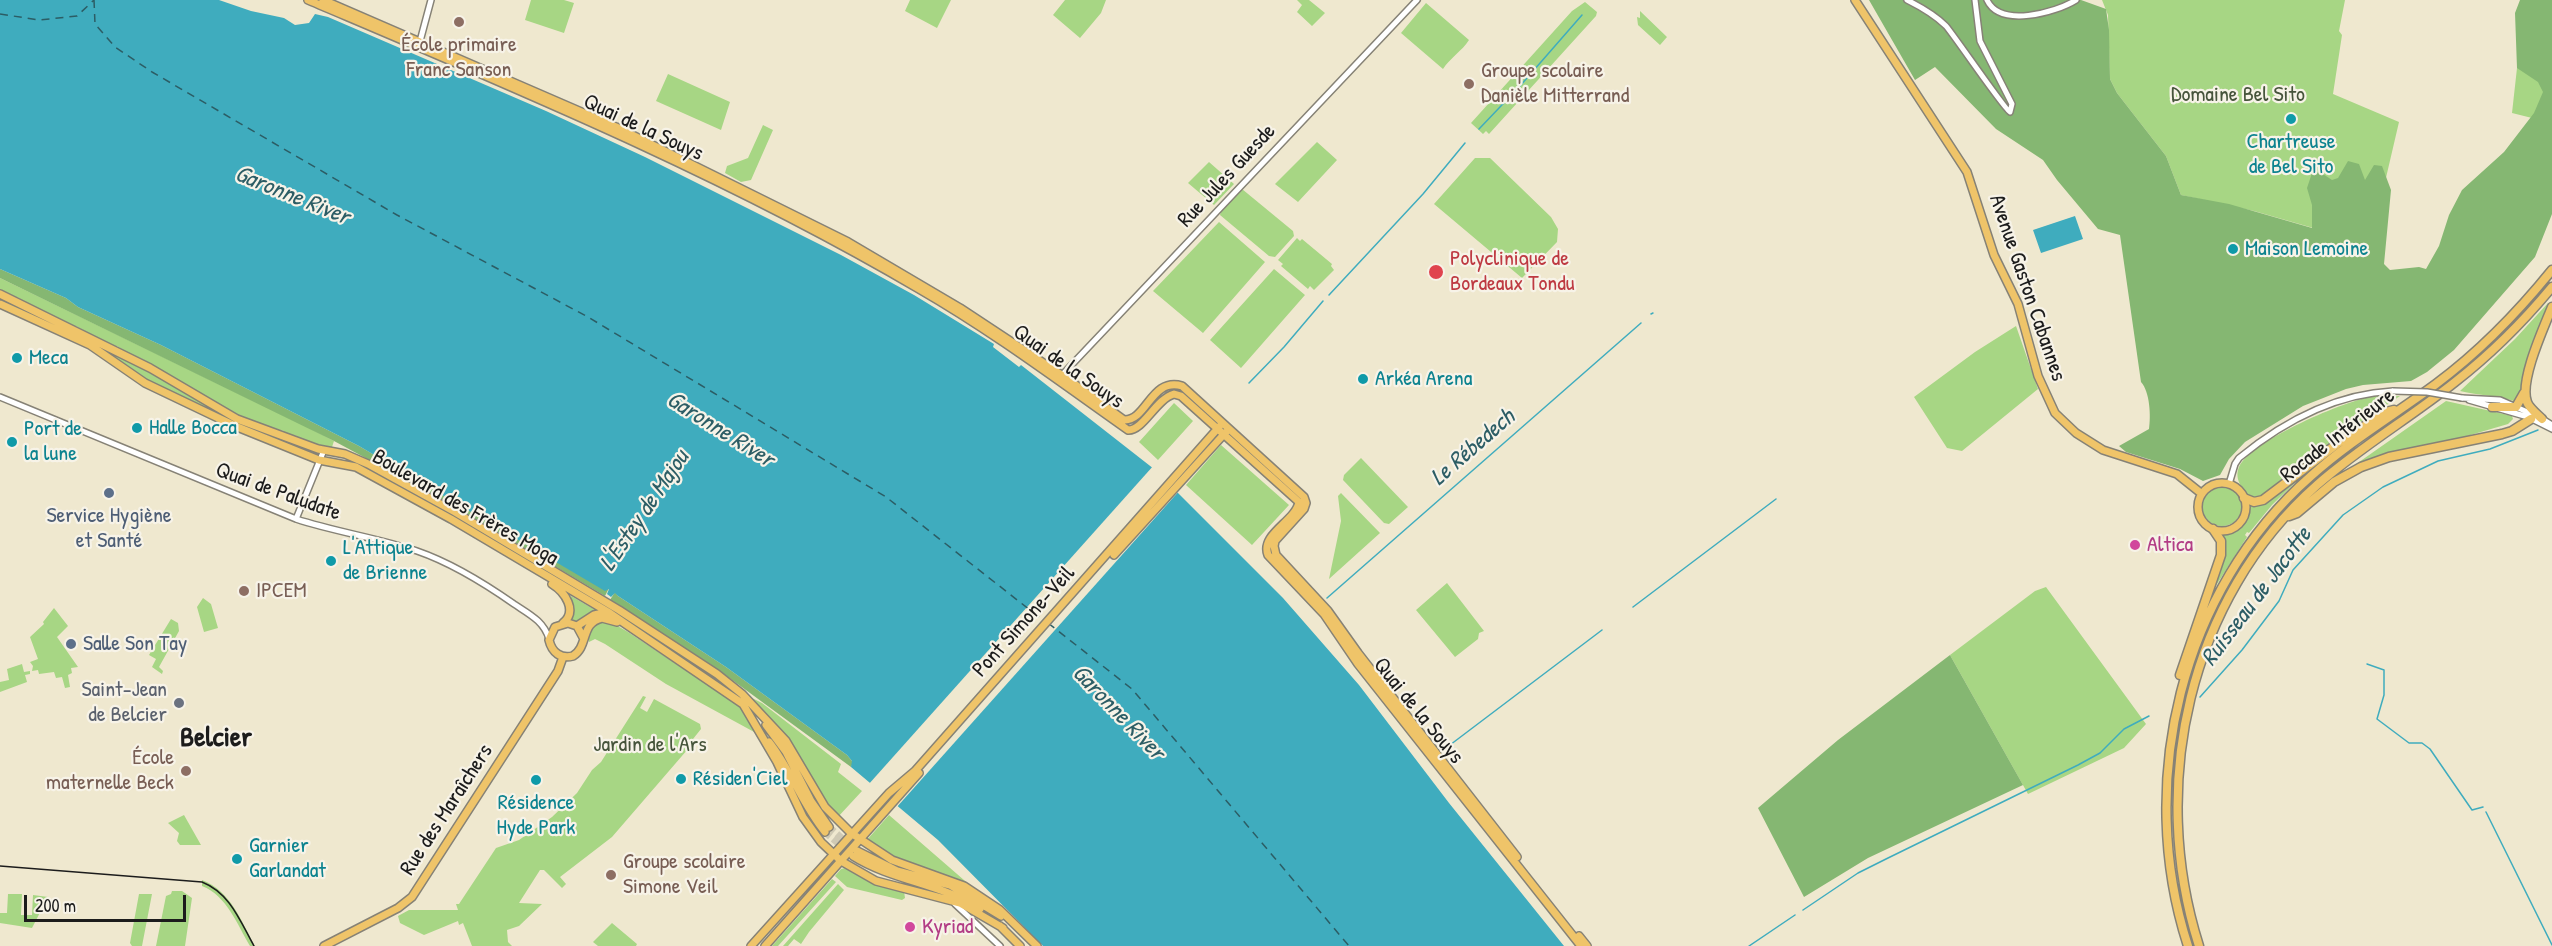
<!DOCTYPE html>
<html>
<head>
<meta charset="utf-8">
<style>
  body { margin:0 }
  #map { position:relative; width:2552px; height:946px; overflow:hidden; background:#efe8cf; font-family:"Patrick Hand",sans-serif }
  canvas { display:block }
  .scale { position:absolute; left:24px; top:895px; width:162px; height:27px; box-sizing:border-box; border:3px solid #1c1c1c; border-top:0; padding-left:8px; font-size:18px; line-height:21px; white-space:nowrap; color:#1c1c1c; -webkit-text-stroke:4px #f7f3e8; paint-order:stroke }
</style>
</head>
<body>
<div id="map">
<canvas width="2552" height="946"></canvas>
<div class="scale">200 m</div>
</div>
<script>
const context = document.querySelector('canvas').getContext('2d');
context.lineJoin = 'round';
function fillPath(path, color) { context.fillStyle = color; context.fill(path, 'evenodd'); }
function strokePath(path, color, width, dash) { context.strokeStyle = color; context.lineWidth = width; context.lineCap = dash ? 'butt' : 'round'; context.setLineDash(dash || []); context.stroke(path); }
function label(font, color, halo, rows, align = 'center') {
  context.font = font + ' "Patrick Hand",sans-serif'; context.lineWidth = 4.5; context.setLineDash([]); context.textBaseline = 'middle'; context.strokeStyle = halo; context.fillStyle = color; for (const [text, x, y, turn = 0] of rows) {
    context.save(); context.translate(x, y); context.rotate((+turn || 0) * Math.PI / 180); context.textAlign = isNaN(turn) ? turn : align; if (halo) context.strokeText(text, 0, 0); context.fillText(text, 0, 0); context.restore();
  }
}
const green = new Path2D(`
  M531 0H564L574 3 564 33 525 20Z
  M910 0H951L937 28 905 11Z
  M1065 0H1106L1101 13 1080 38 1053 15Z
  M1297 0H1309L1325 13 1312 26 1297 12 1302 5Z
  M2102 0H2345L2339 31 2342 35 2333 94 2399 122 2385 182 2376 246 2254 211 2181 195 2166 156 2117 93 2110 79 2108 15Z
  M2552 0V123L2512 113 2517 68Z
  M1585 2 1597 12 1596 16 1489 134 1486 131 1483 134 1471 123 1572 11Z
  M1426 3 1469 40C1462 51 1450 58 1443 69L1401 33Z
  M1640 11 1667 37 1660 45 1638 25 1637 17 1640 18Z
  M668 74 730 102 721 130 656 101Z
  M763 125 773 130 751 180 741 182 725 173 727 166 748 158Z
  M1317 142 1337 160 1298 202 1275 184Z
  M1475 158H1490L1551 217 1558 229 1557 242 1522 278 1434 204Z
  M1209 162 1234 184 1214 205 1188 183Z
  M1242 189 1293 231 1294 236 1275 257 1269 256 1220 215 1221 211Z
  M1219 222 1265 262 1203 333 1153 291Z
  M1297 238 1300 241 1302 239 1332 264 1331 266 1334 270 1314 290 1310 286 1308 289 1281 266 1283 264 1278 260Z
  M1274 269 1305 295 1241 368 1210 340Z
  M0 278 303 425 334 441 332 447H322L297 438V436L284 434V431L252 423 181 385 182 383 146 363V361L136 356 135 358 117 346 116 348 76 326 74 328 55 316 54 318 41 312 42 310 34 306 33 308 19 298 0 292Z
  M2548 303 2549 304 2521 396 2517 402C2498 395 2479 396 2460 391L2515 339Z
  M2016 326 2038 389 1962 451 1947 448 1914 397 1975 352Z
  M84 338 162 379 227 418 309 448 306 452 241 426 147 381Z
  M2375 396H2400L2352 428H2346L2344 433 2261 497H2247C2242 487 2234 479 2239 467 2252 440 2346 400 2375 396Z
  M2446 401 2504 414 2512 416 2513 419 2508 424 2450 441 2388 454 2342 474Z
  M1174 403 1193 421 1158 460 1139 442Z
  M1221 445 1289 505 1252 545 1186 485Z
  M1361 458 1408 507 1389 524 1384 523 1343 480 1344 475Z
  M2305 473 2272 505 2249 533 2247 532 2245 535 2247 537 2210 595 2226 552 2220 535C2237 532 2249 522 2249 505H2254Z
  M2202 506a20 20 0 1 1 40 0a20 20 0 1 1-40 0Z
  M1341 493 1380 533 1329 579 1341 521 1338 496Z
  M1447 583 1484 631 1479 633 1478 639 1455 657 1416 610Z
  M2046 587 2146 724 2124 748 2028 794 1950 655 2035 591Z
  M571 596 597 611 579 622 570 621Z
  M203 598 211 604 218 628 204 632 197 607Z
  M54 608 68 626 57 637 78 667 71 668 72 673 68 675 70 687 65 688 62 677 56 678 54 672 39 674 38 670 32 671 33 666 30 662 38 659 30 637 44 624 43 622Z
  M171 619 178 623 179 631 159 667 163 671 162 674 152 667 156 659 149 655Z
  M599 621 616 625 628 632 738 705 745 711 756 733 666 684 605 644 595 639 589 642C586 631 591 627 599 621Z
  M22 664 24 672 30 671V674L25 675 27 682 0 692V682L9 680 7 669Z
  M643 696 646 697 640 708 647 712 654 699 700 724 701 729 693 739 694 742 612 837 560 877 566 884 562 888 544 870H540L519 903 542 904 519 926 507 930 508 942 512 946H472L463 923 459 925 458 921 424 935 400 923 398 916 409 910H458L456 904H459L496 848 519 840 552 817 577 793 592 770 601 762Z
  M748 696 762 703 841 764 838 772 862 791 837 818C819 797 809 773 794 750 782 730 765 713 748 696Z
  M184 815 201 845H180L177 841 179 833 168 823Z
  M889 815 972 887 957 879 888 855 866 841Z
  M845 868 877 885 904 891 905 898 902 900 847 887 835 876 841 869Z
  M832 879 836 882 778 946H772Z
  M202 880C231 891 241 921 255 946H250C237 924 227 896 202 886Z
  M838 884 844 890 809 932 801 944 794 939 788 946H783Z
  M172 891H182L192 898 185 946H156L166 896 171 894Z
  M8 894H22L21 915H32L33 895 48 897 32 928 0 923V913H7Z
  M139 894H152L142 946H132L130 943Z
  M612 923 637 944 636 946H598L593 942Z`);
const forest = new Path2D(`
  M1869 0H2081L2106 9 2109 30 2110 79 2117 93 2166 156 2181 195 2229 204 2312 228V205L2307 188 2312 173 2320 172 2332 180 2338 178 2348 161 2359 164 2365 180 2374 165 2382 166 2391 190 2384 264 2390 270 2419 267 2426 269 2439 246 2449 215 2462 190 2504 152 2534 113 2543 92 2538 82 2517 68 2515 13 2520 0H2552V214L2535 257 2454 350 2427 372 2411 381 2363 385 2346 389 2303 406 2245 442 2229 459 2220 475 2203 481 2180 469 2126 452 2119 446 2149 429C2151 416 2150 392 2141 382L2120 235 2098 229 2057 180 2043 160 1996 129 1935 67 1915 80Z
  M0 269 66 298 78 307 161 345 359 446 605 590 609 588 605 596 438 497 334 441 0 278Z
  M615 592 618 596 726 667 847 755 852 761V765L851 767 724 674 610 600Z
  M1950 655 2023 785 1868 858 1804 897 1758 808 1838 740Z`);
const water = new Path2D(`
  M0 0H219L251 11 284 18 295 25 309 23 315 14 328 17 546 111 645 157 841 255 914 295 994 344 993 347 1019 367 1021 365 1154 469 1283 598 1359 685 1449 803 1564 946H1043L938 840 851 767 852 761 847 755 726 667 618 596 615 593 611 597 607 594 609 589 605 591 359 446 161 345 78 307 66 298 0 269Z
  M2075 216 2083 239 2041 253 2033 230Z`);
const pier = new Path2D(`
  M1154 465 1180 490 896 808 868 785Z`);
const stream = new Path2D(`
  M1479 129 1520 86 1582 15
  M1329 295 1423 194 1465 143
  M1651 314 1653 313
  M1249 383 1284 347 1323 301
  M1327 598 1641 323
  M1633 607 1776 499
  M2367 664 2384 670V695L2377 719 2409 743H2422L2430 749 2472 810 2483 807
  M2200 697 2242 650 2279 601 2293 570 2343 515 2383 487 2438 461 2490 449 2538 430
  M1442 751 1602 630
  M2486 812 2552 945
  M1803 910 1858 873 1886 859 2078 765 2100 753 2124 729 2149 716
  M1749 946 1795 915`);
const ferry = new Path2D(`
  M94 0 95 24 115 47 152 72 397 215 588 317 886 497 1044 621
  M0 14 39 20 77 16 94 0
  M1048 623 1132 689 1349 946`);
const majorTunnel = new Path2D(`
  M829 827 855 850
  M825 832 852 855`);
const minor = new Path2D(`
  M1907 0C1921 7 1935 15 1946 26 1956 38 2005 110 2010 112L2012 104 1980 41 1975 0
  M1987 0C2000 28 2055 13 2076 0
  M419 45 431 0
  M1062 375 1417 0
  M0 397 296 519C336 532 378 538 417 551 452 563 484 583 514 604 529 614 544 621 549 639
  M2462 398 2500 400 2532 414
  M2469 400 2528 417 2552 429
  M2541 418 2552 425
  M2229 484 2235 464 2239 458C2284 421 2335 394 2393 391
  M296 519 324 450
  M955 904 1000 946`);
const major = new Path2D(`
  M308 0C515 88 725 175 919 289 992 331 1060 382 1128 430 1143 431 1156 399 1174 394L1181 396 1299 502C1296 521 1260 534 1268 555L1324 614 1358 664 1581 946
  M323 0 616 127 848 242 960 308 1069 380 1124 420C1147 421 1151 377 1182 386L1304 497 1306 503 1304 509 1275 541 1274 546 1276 555 1328 611 1358 653 1517 857
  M1855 0 1967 172 1994 255 2018 304 2038 376 2055 413 2076 433 2103 450 2177 474 2202 494
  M0 294 150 368 237 419 318 449 345 454 368 464 455 512 619 610 717 674 742 694 786 741 825 807 851 833 892 860 964 886 1000 910 1037 946
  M0 304 90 345 145 383 235 426 319 460 356 467 451 519 608 612 743 704 777 762 803 817 821 842 841 861 876 881 960 903 1003 928
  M2198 507a24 24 0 1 1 48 0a24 24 0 1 1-48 0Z
  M1114 555 1226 432
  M552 584C565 592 578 611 563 623
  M577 626 594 615 608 612
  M584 639 577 626 568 623 555 627 549 640C552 653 561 659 573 656 589 646 580 623 602 618L617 622
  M766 725 786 752 811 801 829 827
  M769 742C791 770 802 804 825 832
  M857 851 897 871 950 885 1001 916
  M853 856C893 881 941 883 980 909
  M1000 926 1020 946
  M1579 936 1587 946
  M324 946 398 908 412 897 558 671 563 657
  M751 946 889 793 915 771 1219 427
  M765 946 919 773`);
const highway = new Path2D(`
  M2492 407H2516L2524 393
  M2542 419C2537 414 2529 408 2527 402 2519 381 2544 327 2552 307
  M2244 498 2254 502 2263 500 2337 444 2386 412 2394 410
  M2289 516 2297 513 2334 482 2361 467 2389 457 2502 434 2512 431 2531 419
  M2180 675 2221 555V541L2213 529
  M2188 946C2135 783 2181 590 2311 476 2350 441 2394 415 2436 384 2479 352 2518 312 2552 270
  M2199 946C2148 786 2188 599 2317 485 2360 447 2410 418 2455 382 2491 354 2523 322 2552 287`);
const tram = new Path2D(`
  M0 866 202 882C230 893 240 921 254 946`);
const minorBridge = new Path2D(`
  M2393 391 2427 392 2462 398`);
const markers = [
  [459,22,6,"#8d6e63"],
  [1469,84,6,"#8d6e63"],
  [2291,119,6,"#0f9aa8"],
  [2233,249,6,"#0f9aa8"],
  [1436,272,8,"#e0444e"],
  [17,358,6,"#0f9aa8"],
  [1363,379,6,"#0f9aa8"],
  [137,428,6,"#0f9aa8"],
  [12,442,6,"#0f9aa8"],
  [109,493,6,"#5c6f8a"],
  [2135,545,6,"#d1479c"],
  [331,561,6,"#0f9aa8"],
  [244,591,6,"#8d6e63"],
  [71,644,6,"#5c6f8a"],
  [179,703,6,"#6b7280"],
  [186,771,6,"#8d6e63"],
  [681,779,6,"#0f9aa8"],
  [536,780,6,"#0f9aa8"],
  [237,859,6,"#0f9aa8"],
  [611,875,6,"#8d6e63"],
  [910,927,6,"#d1479c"]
];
const educationNames = [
  ["École primaire",459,45,"center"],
  ["Franc Sanson",459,70,"center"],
  ["Groupe scolaire",1481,71],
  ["Danièle Mitterrand",1481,96],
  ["IPCEM",256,591],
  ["École",174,758,"right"],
  ["maternelle Beck",174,783,"right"],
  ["Groupe scolaire",623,862],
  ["Simone Veil",623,887]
];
const parkNames = [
  ["Domaine Bel Sito",2238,95],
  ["Jardin de l'Ars",650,745]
];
const streetNames = [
  ["Quai de la Souys",643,128,25],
  ["Rue Jules Guesde",1227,176,-47],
  ["Avenue Gaston Cabannes",2027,288,71],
  ["Quai de la Souys",1068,367,35],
  ["Rocade Intérieure",2338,436,-38],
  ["Quai de Paludate",278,492,20],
  ["Boulevard des Frères Moga",465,508,30],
  ["Pont Simone-Veil",1024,622,-48],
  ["Quai de la Souys",1418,711,51],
  ["Rue des Maraîchers",447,810,-57]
];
const cultureNames = [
  ["Chartreuse",2291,142,"center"],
  ["de Bel Sito",2291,167,"center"],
  ["Maison Lemoine",2245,249],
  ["Meca",29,358],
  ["Arkéa Arena",1375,379],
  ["Halle Bocca",149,428],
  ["Port de",24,429],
  ["la lune",24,454],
  ["L'Attique",343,548],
  ["de Brienne",343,573],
  ["Résiden'Ciel",693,779],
  ["Résidence",536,803,"center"],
  ["Hyde Park",536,828,"center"],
  ["Garnier",249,846],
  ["Garlandat",249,871]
];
const healthNames = [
  ["Polyclinique de",1450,259],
  ["Bordeaux Tondu",1450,284]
];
const serviceNames = [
  ["Service Hygiène",109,516],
  ["et Santé",109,541],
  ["Salle Son Tay",83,644,"left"]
];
const hotelNames = [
  ["Altica",2147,545],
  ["Kyriad",922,927]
];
const worshipNames = [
  ["Saint-Jean",167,690],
  ["de Belcier",167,715]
];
const waterNames = [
  ["Garonne River",292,196,22],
  ["Garonne River",720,430,32],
  ["Le Rébedech",1473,448,-41],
  ["L'Estey de Majou",645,511,-56],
  ["Ruisseau de Jacotte",2257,597,-53],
  ["Garonne River",1118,713,46]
];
const districtNames = [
  ["Belcier",216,739]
];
fillPath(green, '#a7d684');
fillPath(forest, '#85b772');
fillPath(water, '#3facbe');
fillPath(pier, '#efe8cf');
strokePath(stream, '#3facbe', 1.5);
strokePath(ferry, '#2c5d65', 1.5, [8, 6]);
strokePath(majorTunnel, '#cfc9b4', 7, [7, 3.5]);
strokePath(minor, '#868276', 8);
strokePath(major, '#868276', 10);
strokePath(highway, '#868276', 11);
strokePath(minor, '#fff', 5);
strokePath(major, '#efc469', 7);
strokePath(highway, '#efc469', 8);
strokePath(tram, '#1c1c1c', 1.5);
strokePath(minorBridge, '#868276', 8, []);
strokePath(minorBridge, '#fff', 5);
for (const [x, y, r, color] of markers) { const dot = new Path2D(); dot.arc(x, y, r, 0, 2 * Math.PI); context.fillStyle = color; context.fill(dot); strokePath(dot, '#f7f3e8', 2); }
label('22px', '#785e54', '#f7f3e8', educationNames, 'left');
label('22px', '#46543b', '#f7f3e8', parkNames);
label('22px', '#1c1c1c', '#f7f3e8', streetNames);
label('22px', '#0d838f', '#f7f3e8', cultureNames, 'left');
label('22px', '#be3a42', '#f7f3e8', healthNames, 'left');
label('22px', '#4e5e75', '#f7f3e8', serviceNames);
label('22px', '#b23c85', '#f7f3e8', hotelNames, 'left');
label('22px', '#5b616d', '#f7f3e8', worshipNames, 'right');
label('italic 24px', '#2c5d65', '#f7f3e8', waterNames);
label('bold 28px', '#1c1c1c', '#f7f3e8', districtNames);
</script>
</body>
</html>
